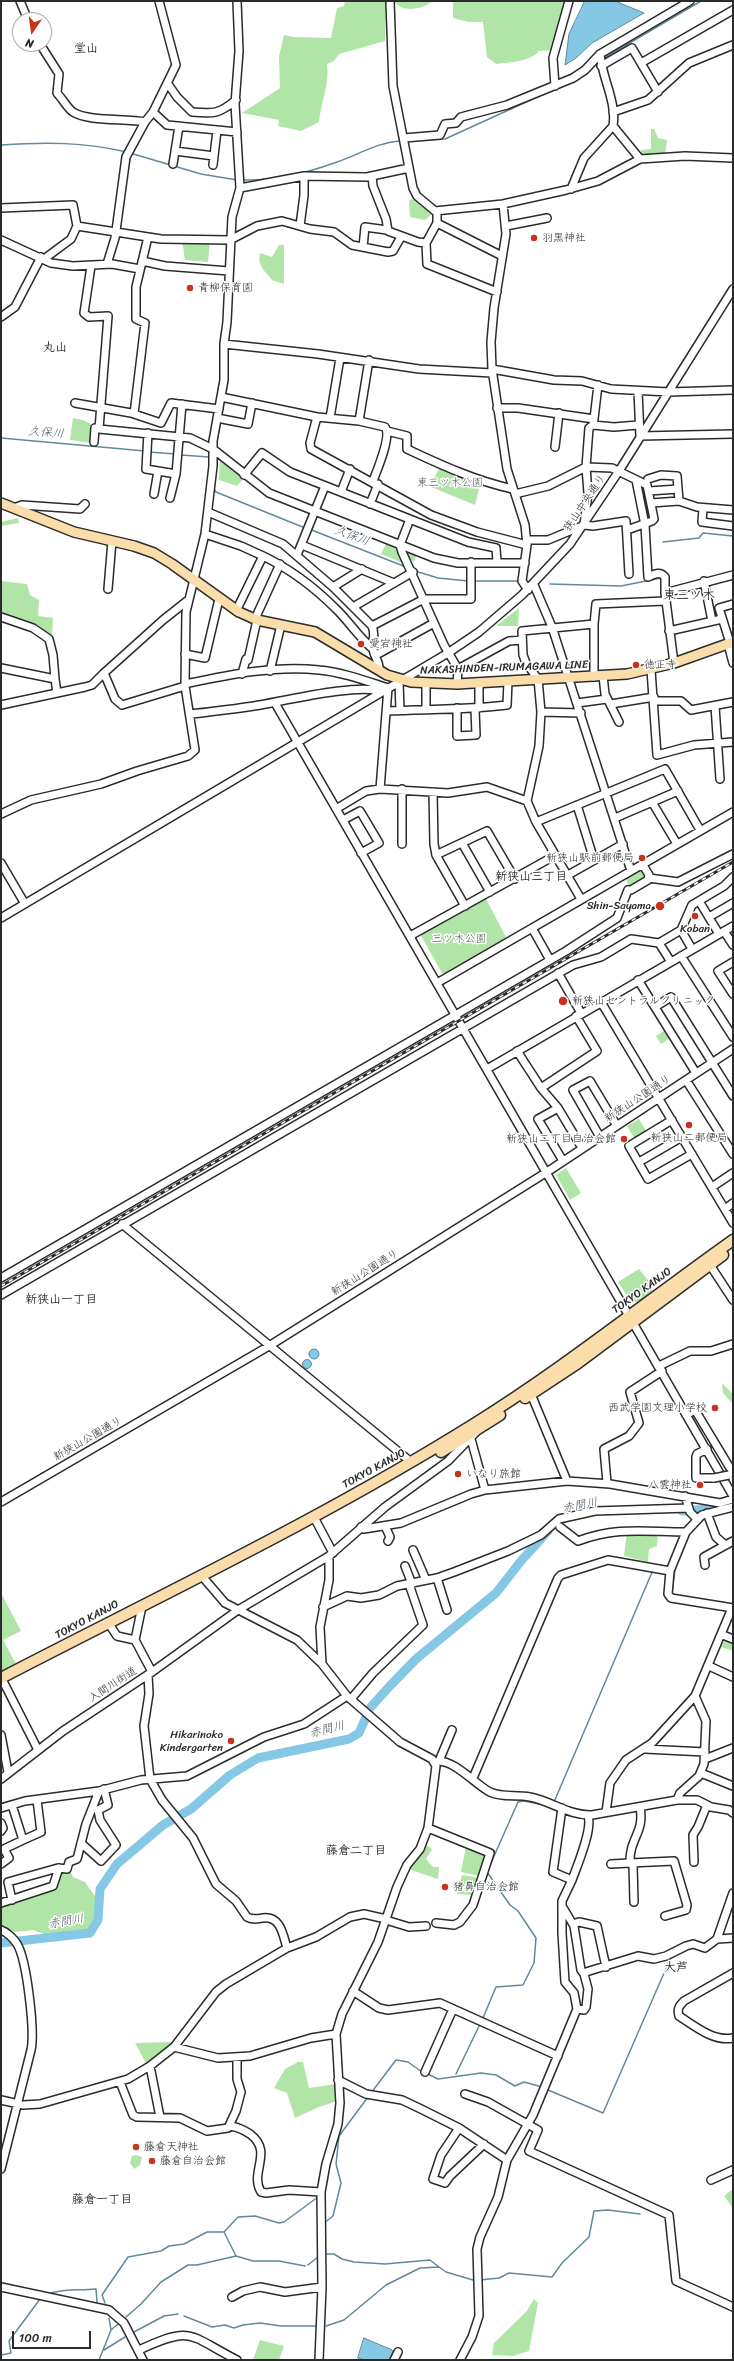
<!DOCTYPE html>
<html>
<head>
<meta charset="utf-8">
<style>
  body { margin:0 }
  #map { position:relative; width:734px; height:2361px; overflow:hidden; background:#fff; font-family:Sriracha,sans-serif }
  canvas { display:block }
  .frame { position:absolute; inset:0; border:2px solid #2b2b2b; pointer-events:none }
  .north { position:absolute; left:12px; top:12px; width:40px; height:40px; box-sizing:border-box; background:#fff; border:1px solid #aaa; border-radius:50%; rotate:193deg; font-size:11px; font-weight:700; line-height:16px; text-align:center; color:#2b2b2b }
  .north::after { content:''; display:block; margin:auto; width:14px; height:18px; background:#c8321e; clip-path:polygon(50% 0,100% 100%,50% 72%,0 100%) }
  .scale { position:absolute; left:12px; top:2331px; width:79px; height:18px; box-sizing:border-box; border:2px solid #2b2b2b; border-top:0; padding-left:5px; font-size:12px; line-height:14px; white-space:nowrap; color:#2b2b2b; -webkit-text-stroke:3px #fff; paint-order:stroke }
</style>
</head>
<body>
<div id="map">
<canvas width="734" height="2361"></canvas>
<div class="frame"></div>
<div class="north">N</div>
<div class="scale">100 m</div>
</div>
<script>
const context = document.querySelector('canvas').getContext('2d');
context.lineJoin = 'round';
function fillPath(path, color) { context.fillStyle = color; context.fill(path, 'evenodd'); }
function strokePath(path, color, width, dash) { context.strokeStyle = color; context.lineWidth = width; context.lineCap = dash ? 'butt' : 'round'; context.setLineDash(dash || []); context.stroke(path); }
function label(font, color, halo, rows, align = 'center') {
  context.font = font + ' Sriracha,"Klee One",sans-serif'; context.lineWidth = 3; context.setLineDash([]); context.textBaseline = 'middle'; context.strokeStyle = halo; context.fillStyle = color; for (const [text, x, y, turn = 0] of rows) {
    context.save(); context.translate(x, y); context.rotate((+turn || 0) * Math.PI / 180); context.textAlign = isNaN(turn) ? turn : align; if (halo) context.strokeText(text, 0, 0); context.fillText(text, 0, 0); context.restore();
  }
}
const green = new Path2D(`
  M345 1H386L385 41 339 54 334 61 327 64C330 83 321 102 319 122L301 131 278 126 279 120 242 113 280 88 279 56 284 35 294 37 331 38 337 8 344 6Z
  M394 1H433C422 9 403 14 394 1Z
  M453 1H566L553 50 539 51C530 62 510 62 496 64L487 57 483 22H468L453 18Z
  M651 129H654L658 138 667 140 665 155 641 156 638 153 641 152V150L651 149Z
  M415 199 433 213 425 220 410 217 409 200Z
  M182 241H210L208 262 185 260Z
  M279 245H284V284L272 280C265 271 257 266 260 253L272 257Z
  M73 418 83 420 94 426 92 443 70 440Z
  M220 458 244 478 237 486 219 480Z
  M441 466 476 481 473 488 479 489 475 505 429 486Z
  M18 518 19 523 1 526V522Z
  M386 543 396 549 403 563 381 554Z
  M407 551 417 554 414 562 408 558 405 552Z
  M1 581 27 584 30 595 39 600 38 616 53 618 52 636 33 626 1 615Z
  M519 608 518 626H497V625Z
  M638 870 644 872 645 877 631 886 628 885 626 878Z
  M485 897 507 939 445 974 442 973 420 934Z
  M665 1030 670 1038 661 1044 656 1036Z
  M639 1119 647 1132 635 1139 627 1126Z
  M566 1168 581 1193 570 1200 556 1175Z
  M639 1269 652 1285V1293L638 1302H631L618 1282Z
  M722 1383 733 1394V1404L723 1393Z
  M627 1531 658 1532 657 1546 649 1549 648 1562 624 1556Z
  M1 1593 21 1631 3 1640 16 1664 1 1672Z
  M726 1638 733 1641V1651L721 1647Z
  M425 1844 432 1849 426 1859 433 1867H439L438 1879 408 1869Z
  M466 1846 485 1854 479 1876 461 1872Z
  M69 1868 73 1877 85 1882 97 1899V1919L91 1930 84 1934 52 1937 33 1930 15 1932 1 1927V1905L56 1888 63 1869Z
  M462 1875 479 1878 475 1895 457 1894Z
  M172 2042 162 2053 146 2063 135 2043Z
  M298 2062H303L309 2088 336 2084 337 2101 319 2107 295 2118 287 2093 274 2088 285 2069Z
  M136 2155 142 2157 140 2165 134 2169 130 2163 132 2156Z
  M733 2189V2208L724 2196Z
  M534 2299 538 2303 529 2351 513 2356 492 2355 494 2343 526 2312Z
  M260 2340 284 2346 279 2360H253Z`);
const water = new Path2D(`
  M585 1H615L644 13 592 43 576 58 565 65 569 34Z
  M309 1354a5 5 0 1 1 10 0a5 5 0 1 1-10 0Z
  M302.5 1364a4.5 4.5 0 1 1 9 0a4.5 4.5 0 1 1-9 0Z
  M364 2338 392 2350 394 2354 392 2360H365L358 2358Z`);
const stream = new Path2D(`
  M604 58 701 1
  M592 68 598 63
  M407 141 445 139 581 77
  M1 145C46 142 83 142 127 152
  M130 153 201 174 237 180
  M243 180C274 181 307 173 337 162 358 155 378 142 401 141
  M1 438 145 451
  M149 452 175 454
  M181 455 209 457
  M216 461 214 489 216 492 305 528
  M309 529 406 567
  M663 542 699 538 703 533 733 536
  M415 571 438 578 468 581
  M474 581H518
  M550 584 621 586 661 578
  M655 1566 669 1567
  M675 1569 672 1594 696 1599
  M554 1802 653 1570
  M483 2018 496 1987 523 1985 534 1963 536 1938 518 1911 510 1905 487 1872 518 1802 524 1801 544 1805
  M426 2073 438 2079 481 2073 496 2075 515 2086 524 2082 542 2087
  M456 2074 480 2024
  M548 2090 603 2113 671 1957
  M371 2093 396 2060 408 2062 422 2072
  M324 2223 333 2216 341 2183 336 2164 339 2136 368 2097
  M224 2232 236 2256
  M325 2243V2254H334L342 2259 354 2262 385 2264 430 2260 439 2267
  M308 2265 318 2257
  M480 2280 499 2278 509 2273 552 2277 562 2263 589 2237 594 2211 608 2210 640 2214
  M48 2294C64 2288 80 2291 96 2289L97 2302
  M105 2303 102 2295 128 2257 161 2251 169 2246 184 2244 207 2232H224L238 2217 255 2216 279 2223 284 2222 318 2197
  M184 2316 212 2327 225 2325 234 2328 243 2325 260 2323 281 2326H318
  M126 2317 141 2304 161 2282 188 2265H197L236 2256 253 2261H279L305 2266
  M326 2326 344 2320 386 2285 420 2268 439 2267 446 2272 473 2280
  M111 2330 118 2324
  M134 2332 164 2316 178 2314
  M104 2350 125 2337
  M1 2355 11 2353 9 2341 40 2299
  M99 2360 111 2330 109 2318`);
const river = new Path2D(`
  M682 1511 723 1508
  M1 1943 90 1933 98 1920 100 1889 117 1864 163 1825 191 1809 230 1775 258 1758 349 1739 359 1733 370 1708 388 1688 416 1659 496 1593 521 1561 548 1531`);
const minor = new Path2D(`
  M20 1 28 20
  M390 1 393 86 413 188 417 196 435 211 503 204 566 190 598 181 640 159 685 156 733 158
  M40 44 59 74 57 93C62 98 68 109 73 112 89 122 126 118 145 122
  M641 63 733 10
  M601 66 632 48 658 92
  M168 84 177 97 192 112C214 114 219 114 236 100
  M555 86 553 58 569 1
  M153 112 167 125 237 132
  M613 112 648 100 689 63 733 45
  M613 126 640 159
  M404 138 440 135 445 124 456 123 461 117 507 105 573 78 585 70 600 54 690 1
  M175 151 214 156
  M173 164 179 126
  M213 165 217 130
  M372 176 373 186 386 219 388 231 418 242 426 243
  M240 188 304 176 367 177 409 168
  M571 189 584 158 613 126C617 102 602 78 600 54
  M503 204 506 234 494 308 491 342 492 369 507 469 525 525 527 545 522 581 528 590
  M1 208 73 205 77 226 71 239 44 259
  M437 211V223L426 243 427 264 497 292
  M437 223 502 256
  M77 226 161 239 230 240 257 226 282 221 310 229 334 232 352 245 388 252 393 251 401 237
  M300 226 304 195V176
  M506 226 547 218
  M1 240 51 263 73 266 112 264 140 269
  M363 247 365 227 387 230
  M142 261 165 266 229 271
  M107 264 115 238 126 157 145 122 153 112 176 65 159 1
  M91 266 84 313 89 317 108 316 99 429 190 438 213 449 269 493 434 558 458 563H525
  M1 317 15 307 41 257
  M224 344 318 354 419 369 492 373
  M492 369 554 380 582 381 611 389 669 392 733 390
  M638 391 640 436 733 434
  M221 397 317 417 359 421 385 427C392 436 377 470 373 481
  M75 403 131 413 161 423 171 403 219 409
  M497 408H518L594 419 593 425 614 427 638 425
  M134 414 145 323 136 319V287L148 237
  M317 417 310 443 311 449 431 515 477 532 527 545
  M217 418 248 424 252 403
  M330 418 340 358
  M594 419 598 385
  M359 421 369 360
  M593 425 589 428 586 467 588 493 584 525 593 526 626 521 629 574
  M387 431 407 436V449C441 465 476 481 513 489
  M148 433 146 469 176 474
  M94 442 95 428 99 429
  M555 447 559 413
  M244 475 262 453 290 472 468 542 496 548 497 562
  M648 479 661 475 677 476 679 501
  M636 480 645 525 648 577C655 574 660 571 665 577V593
  M649 491 678 489
  M341 492 350 469
  M154 494 158 471
  M515 494 548 486 586 467 612 468 647 485 654 519 652 521 627 530
  M170 498 176 474 182 404
  M651 503 679 501 697 507 733 510
  M370 504 378 484
  M14 508 22 505 80 509 85 504
  M703 508 702 522 733 526
  M208 512 283 544 333 587 372 626C376 635 372 640 373 648 373 656 380 661 379 670
  M410 519 400 545 402 552 444 645 458 669
  M205 534 241 546 263 556
  M527 540H548L582 526
  M302 545 394 583
  M297 555 325 486
  M704 581 712 621
  M534 585 552 627 631 871
  M333 587 362 569
  M108 589 112 541
  M353 607 413 572
  M236 611 263 556C290 569 314 587 335 608 349 621 358 637 373 649
  M1 617 33 628 49 639 53 655 55 679
  M255 619 280 564
  M372 626 424 599H471V562
  M669 631 722 619
  M730 643 719 608 733 604
  M728 644 733 663
  M185 654 205 658 219 599
  M376 655 434 623
  M674 663 665 593 733 575
  M1 668 55 679 57 693
  M651 670 657 755 694 745 733 742
  M270 671 281 625
  M104 673 163 620 187 601
  M242 674 246 659 248 660 257 620
  M603 676 605 694 619 722
  M594 677V624L596 604 665 601
  M399 682 400 710
  M479 682V708
  M185 684C228 675 275 665 319 670 342 672 366 681 388 688L380 789
  M457 684 458 669 509 641 522 640
  M654 701H681L691 710 733 702
  M275 703 733 1496
  M577 703 607 699
  M611 704 654 697
  M1 705 85 687 92 685 104 673 115 699 122 705 185 686
  M715 706 720 779
  M426 708V684
  M457 708V736L476 735 475 709
  M387 711C427 709 467 710 507 705L508 681
  M541 712 581 713
  M190 714C211 712 233 709 254 706 280 702 361 682 382 692
  M402 789V844
  M433 792 434 844 436 855 465 906
  M652 802 677 844
  M577 805 594 860
  M336 809 366 791 380 789 448 793 487 787 527 801
  M1 814 31 800 101 784 137 771 188 756 195 750 185 686 186 612 205 534 213 466V441L224 380V344L227 322 232 217 240 188 235 104 239 51 237 1
  M615 818 678 791
  M343 820 360 811 379 843 361 853
  M536 822 665 769 700 830
  M462 843 490 892
  M436 855 487 831 515 879
  M1 863 25 904
  M568 875 623 844
  M649 878 678 882 733 854
  M628 890H631L648 880 649 875 643 865
  M581 899 536 822 527 801 539 746 541 712 538 679 526 663 523 655 522 631 594 624
  M699 901 719 934
  M709 917 733 903
  M1 918 448 653 479 632 522 595 570 544 619 471 733 289
  M532 928 550 960
  M681 930 692 905 724 886 733 877
  M724 931 733 945
  M410 936 556 855
  M681 956 733 1037
  M671 962 659 943 681 930 692 949
  M733 962 718 971 733 994
  M558 973 581 1013
  M638 980 696 1073
  M437 983 733 812
  M601 1002 733 1223
  M655 1007 671 997 733 1096
  M517 1051 541 1088 558 1108 582 1148
  M487 1069 733 926
  M686 1080 733 1154
  M541 1088 597 1051 576 1016
  M558 1108 538 1119 563 1161
  M672 1120 629 1146 648 1179 692 1154
  M600 1137 573 1090 590 1081 617 1126
  M639 1162 682 1137
  M712 1187 733 1173
  M725 1209 733 1203
  M122 1224 411 1462
  M710 1265 733 1300
  M1 1278 566 951 617 918 628 890
  M1 1295 573 965 601 957 631 939 659 943
  M659 1366 690 1351H711L733 1344
  M531 1394 567 1481
  M686 1415 695 1410 733 1473
  M471 1439 485 1490
  M707 1449 697 1454 696 1457V1478H714
  M607 1483 604 1449 629 1436 639 1423 630 1392 662 1371
  M685 1496 690 1512 697 1519
  M1 1502 269 1346 547 1172 733 1049
  M707 1513 716 1537 724 1544
  M316 1521 333 1553
  M385 1526 390 1537 388 1541
  M361 1527 364 1529 401 1523 471 1494 485 1490 567 1481 610 1484 720 1503 733 1499
  M560 1527 578 1541C617 1526 646 1532 686 1532L702 1515 733 1507
  M413 1550 426 1580
  M705 1565 704 1557 733 1541
  M405 1566 412 1584
  M670 1571 686 1532
  M201 1575 225 1603 297 1640 322 1664 347 1696 400 1742 432 1759 436 1766 428 1828 420 1849 407 1865 397 1887 378 1942 342 2014 336 2034 340 2103 338 2124 326 2164 321 2192 322 2287 319 2360
  M437 1578 447 1610
  M323 1607 347 1596 361 1598 379 1595 397 1586 437 1578 454 1572 508 1551 541 1535 559 1519 595 1511 689 1508
  M111 1627 117 1636 135 1640 152 1672
  M723 1635 733 1639
  M135 1640 141 1611
  M322 1664 320 1627 329 1580V1556
  M709 1666 733 1677
  M148 1675 149 1694 144 1726 150 1779 162 1800 193 1838 216 1884 236 1901 247 1917C252 1920 257 1919 263 1918 281 1916 283 1935 287 1948
  M4 1683 38 1750
  M351 1699 373 1673 423 1625 409 1584
  M1 1735 8 1772
  M645 1749 705 1752
  M705 1759 733 1748
  M439 1761 452 1730
  M435 1762C451 1756 477 1786 490 1792 502 1798 517 1794 530 1797 551 1801 570 1816 592 1815L677 1800H697L711 1807 729 1810 733 1813
  M701 1773 733 1786
  M473 1778 558 1578 561 1575 608 1560 670 1571 668 1594 671 1598 733 1608
  M1 1779 63 1731 152 1672 238 1610 329 1556 385 1507 448 1461 476 1432
  M677 1800 680 1793 699 1776 704 1764 706 1721 695 1696
  M12 1805 23 1840 41 1832 37 1800
  M640 1807C645 1833 629 1838 630 1863L674 1861 687 1905 686 1910 665 1916
  M1 1808 25 1801 99 1791 141 1780 187 1776 264 1737 304 1724 347 1696
  M606 1812 610 1783 626 1760 652 1743 695 1696 732 1608
  M1 1823 3 1828 1 1831
  M428 1828 490 1853 473 1905 460 1922 454 1925 436 1923
  M81 1843 101 1861 116 1845 100 1820 98 1810 108 1805 104 1789
  M694 1862 693 1835 698 1827 707 1805
  M1 1864 9 1858 4 1849 23 1840
  M611 1864 630 1863
  M633 1864 634 1902
  M572 1880C577 1866 593 1829 588 1816
  M12 1900 8 1882 58 1868 67 1869 69 1862 77 1859 86 1824 99 1791
  M1 1903 53 1886 59 1868
  M562 1906 574 1926 581 1970 584 1974
  M386 1920 409 1927 426 1926
  M573 1924 579 1922 597 1926 606 1967
  M1 1930C7 1932 14 1939 17 1944 27 1960 35 2032 31 2050L1 2169
  M717 1939 733 1893
  M733 1973 684 2001C679 2006 677 2009 679 2016 694 2026 714 2042 733 2038
  M353 1991 379 2008 388 2010 440 2003 558 2056
  M577 2009 584 2010 586 2007 588 1989 584 1974 586 1972 638 1956 654 1959 666 1956 686 1946 693 1944 705 1948 717 1939 733 1938
  M174 2047 218 2058 250 2056 311 2038 336 2034
  M150 2066 160 2117
  M425 2072 453 2009
  M338 2080 366 2094 402 2100 421 2109 459 2128 507 2160 498 2197 480 2237 477 2249 479 2316 472 2337 460 2360
  M120 2082 133 2115 137 2117 180 2118 207 2131 228 2128 236 2111 241 2092 237 2079V2057
  M465 2094 488 2102 538 2130 529 2151 669 2215 676 2281 733 2307
  M1 2100 23 2105 40 2104 128 2079 150 2066 174 2047 216 1992 226 1984 287 1948 316 1937 350 1917 364 1914 386 1919
  M230 2126C238 2127 244 2130 250 2134 274 2152 249 2172 261 2192L266 2193 289 2190 321 2192
  M459 2128 441 2155 433 2179 445 2183 450 2176 484 2144
  M507 2160 533 2115 577 2009 574 1993 565 1982 562 1933V1901L572 1880 553 1872 562 1808
  M711 2180 733 2170
  M1 2287 109 2310 124 2323 143 2360
  M232 2297 243 2291 260 2287 285 2292 322 2287
  M139 2350C193 2325 188 2335 237 2360
  M394 2360 398 2352`);
const major = new Path2D(`
  M1 503 74 532 134 546 154 553 172 564 239 612 257 620 315 632 387 675 411 682 457 684 627 674 674 663 733 642`);
const highway = new Path2D(`
  M525 1398 578 1363 723 1255
  M441 1452 500 1415
  M1 1678C159 1596 322 1519 474 1424 564 1368 647 1301 733 1240`);
const rail = new Path2D(`
  M1 1286 733 862`);
const minorBridge = new Path2D(`
  M714 1478 729 1475`);
const markers = [
  [534,238,4,"#c8321e"],
  [190,288,4,"#c8321e"],
  [361,644,4,"#c8321e"],
  [636,665,4,"#c8321e"],
  [642,858,4,"#c8321e"],
  [660,906,5,"#c8321e"],
  [695,916,4,"#c8321e"],
  [563,1001,5,"#c8321e"],
  [689,1125,4,"#c8321e"],
  [624,1139,4,"#c8321e"],
  [715,1408,4,"#c8321e"],
  [458,1474,4,"#c8321e"],
  [700,1485,4,"#c8321e"],
  [231,1741,4,"#c8321e"],
  [445,1887,4,"#c8321e"],
  [136,2147,4,"#c8321e"],
  [152,2161,4,"#c8321e"]
];
const poiNames = [
  ["羽黒神社",542,238],
  ["青柳保育園",198,288],
  ["愛宕神社",369,644],
  ["徳正寺",644,665],
  ["新狭山駅前郵便局",634,858,"right"],
  ["Shin-Sayama",651,906,"right"],
  ["Koban",695,929,"center"],
  ["新狭山セントラルクリニック",572,1001],
  ["新狭山二郵便局",689,1138,"center"],
  ["新狭山二丁目自治会館",616,1139,"right"],
  ["西武学園文理小学校",707,1408,"right"],
  ["いなり旅館",466,1474],
  ["八雲神社",692,1485,"right"],
  ["Hikarinoko",223,1735,"right"],
  ["Kindergarten",223,1748,"right"],
  ["猪鼻自治会館",453,1887],
  ["藤倉天神社",144,2147],
  ["藤倉自治会館",160,2161]
];
const parkNames = [
  ["東三ツ木公園",450,483],
  ["三ツ木公園",459,939]
];
const streetNames = [
  ["狭山中央通り",585,503,-56],
  ["NAKASHINDEN-IRUMAGAWA LINE",504,668,-2],
  ["新狭山公園通り",638,1099,-33],
  ["新狭山公園通り",365,1273,-32],
  ["TOKYO KANJO",642,1291,-36],
  ["新狭山公園通り",88,1439,-30],
  ["TOKYO KANJO",374,1469,-29],
  ["TOKYO KANJO",87,1620,-28],
  ["入間川街道",113,1685,-33]
];
const neighbourhoodNames = [
  ["堂山",86,49],
  ["丸山",55,348],
  ["新狭山三丁目",531,877],
  ["新狭山一丁目",61,1300],
  ["藤倉二丁目",356,1851],
  ["大芦",676,1968],
  ["藤倉一丁目",102,2200]
];
const waterNames = [
  ["久保川",46,433,5],
  ["久保川",352,536,21],
  ["赤間川",580,1506,-11],
  ["赤間川",327,1730,-14],
  ["赤間川",66,1922,-10]
];
const quarterNames = [
  ["東三ツ木",689,596]
];
fillPath(green, '#b0e5a7');
fillPath(water, '#84c8e5');
strokePath(water, '#60899b', 1);
strokePath(stream, '#60899b', 1.5);
strokePath(river, '#84c8e5', 9);
strokePath(minor, '#2b2b2b', 10);
strokePath(major, '#2b2b2b', 12);
strokePath(highway, '#2b2b2b', 13);
strokePath(minor, '#fff', 7);
strokePath(major, '#fbddab', 9);
strokePath(highway, '#fbddab', 10);
strokePath(rail, '#2b2b2b', 3);
strokePath(rail, '#fff', 1.5, [4.5]);
strokePath(minorBridge, '#2b2b2b', 10, []);
strokePath(minorBridge, '#fff', 7);
for (const [x, y, r, color] of markers) { const dot = new Path2D(); dot.arc(x, y, r, 0, 2 * Math.PI); context.fillStyle = color; context.fill(dot); strokePath(dot, '#fff', 1.5); }
label('11px', '#2b2b2b', '#fff', poiNames, 'left');
label('11px', '#4c5a4a', '#fff', parkNames);
label('11px', '#2b2b2b', '#fff', streetNames);
label('bold 12px', '#2b2b2b', '#fff', neighbourhoodNames);
label('italic 12px', '#465a63', '#fff', waterNames);
label('bold 13px', '#2b2b2b', '#fff', quarterNames);
</script>
</body>
</html>
